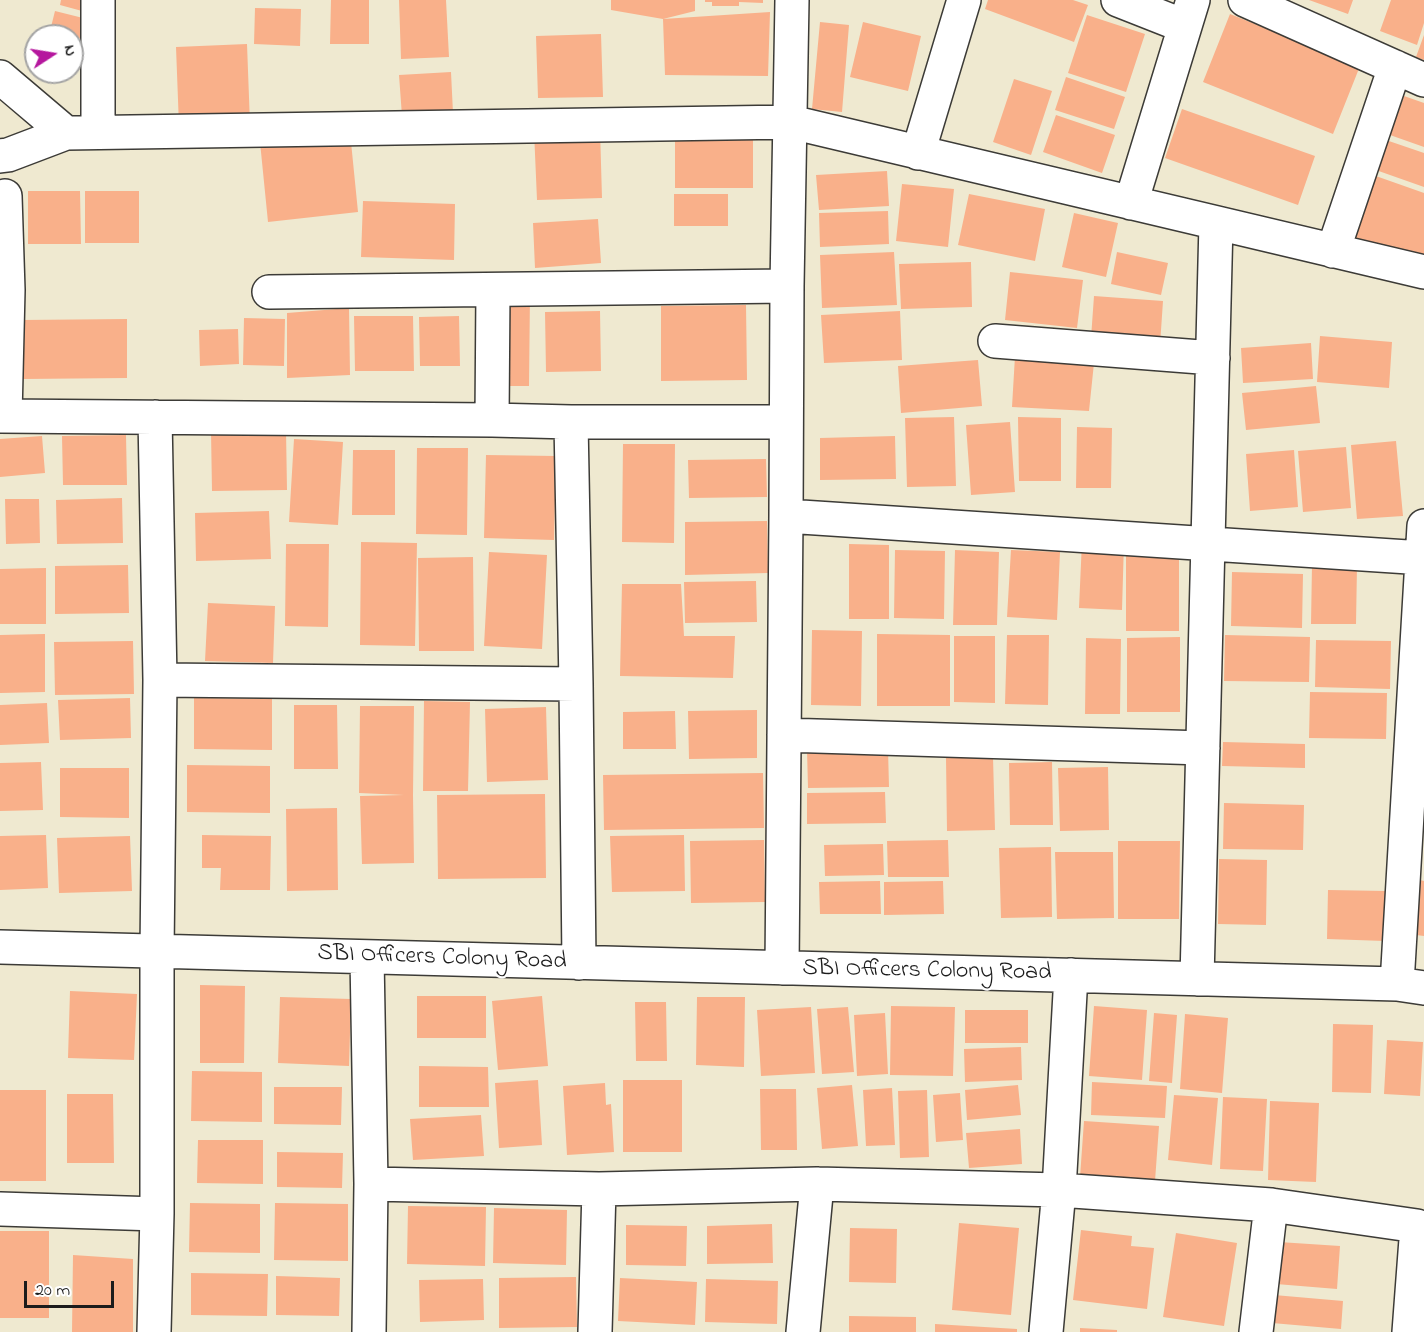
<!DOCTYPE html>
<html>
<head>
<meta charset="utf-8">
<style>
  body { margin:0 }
  #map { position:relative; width:1424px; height:1332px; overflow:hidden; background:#efe9d0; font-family:"Indie Flower",sans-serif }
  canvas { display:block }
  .north { position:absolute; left:24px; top:24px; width:60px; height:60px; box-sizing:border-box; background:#fff; border:2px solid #a4a4a4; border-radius:50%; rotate:78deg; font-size:16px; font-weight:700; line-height:24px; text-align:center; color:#1c1c1c }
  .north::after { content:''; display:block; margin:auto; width:21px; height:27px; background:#b5179e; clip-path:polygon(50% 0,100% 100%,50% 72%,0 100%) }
  .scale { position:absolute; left:24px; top:1281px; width:90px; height:27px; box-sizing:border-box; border:3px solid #1c1c1c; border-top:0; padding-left:8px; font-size:18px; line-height:21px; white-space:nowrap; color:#1c1c1c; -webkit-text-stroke:4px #fff; paint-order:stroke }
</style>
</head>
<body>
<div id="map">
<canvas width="1424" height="1332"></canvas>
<div class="north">N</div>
<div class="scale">20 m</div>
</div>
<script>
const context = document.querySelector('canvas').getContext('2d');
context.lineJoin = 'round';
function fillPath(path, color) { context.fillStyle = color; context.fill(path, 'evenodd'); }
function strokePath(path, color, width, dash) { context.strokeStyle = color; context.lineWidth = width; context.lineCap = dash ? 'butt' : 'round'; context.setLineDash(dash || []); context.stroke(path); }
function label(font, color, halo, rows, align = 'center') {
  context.font = font + ' "Indie Flower",sans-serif'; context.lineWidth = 4.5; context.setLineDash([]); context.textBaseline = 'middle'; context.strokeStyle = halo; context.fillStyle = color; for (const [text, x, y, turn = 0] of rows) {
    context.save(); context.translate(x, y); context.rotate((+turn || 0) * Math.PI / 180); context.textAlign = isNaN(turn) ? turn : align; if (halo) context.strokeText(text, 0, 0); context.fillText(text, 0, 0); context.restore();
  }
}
const building = new Path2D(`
  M61 0H85L82 11 60 5Z
  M331 0H369V44H330Z
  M399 0H446L449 57 401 59Z
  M611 0H695V11L663 19 770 12 768 76 665 75 663 19 611 10Z
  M705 0H763V3L739 2V6H712V2H705Z
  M988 0H1073L1088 5 1074 42 985 9Z
  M1309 0H1353L1348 14Z
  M1391 0H1424V23L1417 45 1380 31Z
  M255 8 301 9 300 46 254 44Z
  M55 11 87 19 82 39 50 31Z
  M1230 14 1360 66 1333 134 1203 82Z
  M1087 15 1145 34 1126 92 1068 73Z
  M820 22 849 25 842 112 812 109Z
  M863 22 921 36 908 91 850 77Z
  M601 34 603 97 538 98 536 36Z
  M1424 35V60L1416 57Z
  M247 44 250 124 179 126 176 47Z
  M451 72 453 113 402 116 399 75Z
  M1066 77 1125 97 1114 129 1055 110Z
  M1014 79 1052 91 1031 155 993 142Z
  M1404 96 1424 103V147L1390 135Z
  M1182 109 1315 156 1298 205 1165 158Z
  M1056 115 1115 135 1102 173 1043 152Z
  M600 129 602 198 537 200 534 131Z
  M350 132 358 212 268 222 260 142Z
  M753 132V188H675V133Z
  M1383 139 1424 153V187L1373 169Z
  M887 171 889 206 819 210 816 175Z
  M1373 175 1424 193V263L1352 238Z
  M902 184 954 189 948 247 896 241Z
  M28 191H80L81 244H28Z
  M85 191H139V243H85Z
  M674 194H728V226H674Z
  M969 194 1045 209 1035 261 958 245Z
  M363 201 455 204 454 260 361 257Z
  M888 211 889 244 820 247 819 213Z
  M1074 213 1118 223 1106 277 1062 267Z
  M598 219 601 263 535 268 533 223Z
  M894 252 897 305 822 308 820 255Z
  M1117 252 1168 263 1161 295 1111 284Z
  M971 262 972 307 901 309 899 264Z
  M1010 272 1083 280 1077 328 1005 320Z
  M496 293H530L529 386H495Z
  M1094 296 1163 301 1160 345 1091 338Z
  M746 305 747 380 661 381V306Z
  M349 308 350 375 287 378V313Z
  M600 311 601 371 546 372 545 312Z
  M900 311 902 360 824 363 821 315Z
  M354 316H413L414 371H355Z
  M459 316 460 366H420L419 317Z
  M244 318 285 319 284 366 243 365Z
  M127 319V378L23 379 22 320Z
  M238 329 239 364 200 366 199 330Z
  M1320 336 1392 342 1389 388 1317 382Z
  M1311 343 1313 379 1243 383 1241 348Z
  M1015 356 1094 363 1089 411 1012 407Z
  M978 360 982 406 901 413 898 366Z
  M1316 386 1320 423 1246 430 1242 393Z
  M954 417 956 486 907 487 905 418Z
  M1018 417 1061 418V481H1019Z
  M1010 422 1015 492 971 495 966 425Z
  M1077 427 1112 428 1111 488H1076Z
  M286 430 287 490 212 491 211 431Z
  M126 435 127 485H63L62 436Z
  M42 436 45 473 0 477V439Z
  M895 436 896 479 820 480V438Z
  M294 439 343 442 338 525 289 522Z
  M1396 441 1403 516 1357 519 1351 445Z
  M623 444H675L674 543 622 542Z
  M1346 447 1351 508 1303 512 1298 451Z
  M417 448H468L467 535 416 534Z
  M353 450H395V515H352Z
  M1294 450 1298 507 1250 511 1246 454Z
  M486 455 556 456 554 540 484 538Z
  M766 459 767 497 689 498 688 460Z
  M122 498 123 543 57 544 56 500Z
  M5 499H39L40 543 6 544Z
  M269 511 271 559 196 561 195 513Z
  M767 521 768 573 685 575V522Z
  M1082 541 1124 542 1122 610 1079 608Z
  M361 542 417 543 415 646 360 645Z
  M286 544H329L328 627 285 626Z
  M849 544 889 545V619H849Z
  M895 550 945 551 944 619 894 618Z
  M955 550 999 552 997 625H953Z
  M1011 550 1060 552 1057 620 1007 617Z
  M489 552 547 555 542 649 484 646Z
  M1126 553H1179V631H1126Z
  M473 557 474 651H419L418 558Z
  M128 565 129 613 55 614V566Z
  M1312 565 1357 566 1356 624H1311Z
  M46 568V624H0V569Z
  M1232 572 1303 574 1302 628 1231 626Z
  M756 581 757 622 685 623 684 582Z
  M622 584H681L684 636H735L733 678 620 676Z
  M208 603 275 606 273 663 205 661Z
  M812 630 862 631 861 706 811 705Z
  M45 634V692L0 693V635Z
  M877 634 950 635V706H877Z
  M1007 635H1049L1048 705 1005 704Z
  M1225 635 1310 637 1309 682 1224 681Z
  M954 636H995V703L954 702Z
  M1180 637V712H1127V638Z
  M1086 638 1121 639 1120 714H1085Z
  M1316 640 1391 641 1390 689 1315 687Z
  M133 641 134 694 55 695 54 642Z
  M1310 692 1387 693 1386 739 1309 738Z
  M130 698 131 738 60 740 58 700Z
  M194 698 272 699V750L194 749Z
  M424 701 470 702 468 791H423Z
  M47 703 49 743 0 745V705Z
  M294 705H337L338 769H294Z
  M360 706H414L413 795 414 863 362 864 360 796 404 795 359 793Z
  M546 707 548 780 487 782 485 709Z
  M757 710V758L689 759 688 711Z
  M675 711 676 749H623V712Z
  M1223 742 1305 744V768L1222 766Z
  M888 749 889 787 808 788 807 750Z
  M993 757 995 830 947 831 946 758Z
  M41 762 43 810 0 811V763Z
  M1052 762 1053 825H1010L1009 763Z
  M187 765 270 766V813L187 812Z
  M1108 767 1109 830 1060 831 1058 768Z
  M60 768H129V818L60 817Z
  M763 773 764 828 604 830 603 775Z
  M885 792 886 823 807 824V793Z
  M545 794 546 878 438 879 437 795Z
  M1224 803 1304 805 1303 850 1223 849Z
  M337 808 338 890 287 891 286 809Z
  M46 835 48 888 0 890V836Z
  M202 835 271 836 270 890H220L221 868H202Z
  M684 835 685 891 612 892 610 836Z
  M130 836 132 891 59 893 57 838Z
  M764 840 765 902 691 903 690 841Z
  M948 840 949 877H888L887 841Z
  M1118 841H1180L1179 919H1118Z
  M883 844 884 875 825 876 824 845Z
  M1051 847 1052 917 1001 918 999 848Z
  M1055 852H1113L1114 918 1057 919Z
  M1219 859 1267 860 1266 925 1218 924Z
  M1420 880 1424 881V936L1416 935Z
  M880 881 881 914H820L819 882Z
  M943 881 944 914 884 915V882Z
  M1328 890 1386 891 1385 941 1327 939Z
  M200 985 245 986 244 1063H200Z
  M70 991 137 994 134 1060 68 1058Z
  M417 996H486V1038H417Z
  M542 996 548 1066 498 1070 492 1001Z
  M280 997 351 999 349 1066 278 1063Z
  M697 997H745L744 1067 696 1065Z
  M635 1002H666L667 1061H636Z
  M891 1006 955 1007 953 1076 890 1075Z
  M1094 1006 1147 1010 1142 1080 1089 1076Z
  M811 1007 815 1073 761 1076 757 1010Z
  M848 1007 854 1072 822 1074 817 1009Z
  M965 1010H1028V1043H965Z
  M885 1013 888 1074 857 1076 854 1015Z
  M1154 1013 1177 1015 1172 1083 1149 1081Z
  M1185 1014 1228 1018 1222 1093 1180 1089Z
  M1333 1024 1373 1025 1371 1093 1332 1092Z
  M1387 1040 1423 1042 1420 1096 1384 1094Z
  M1021 1047 1022 1080 965 1082 964 1049Z
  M419 1066 488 1067 489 1107H419Z
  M192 1071 262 1072V1122L191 1121Z
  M538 1080 542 1145 499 1148 495 1083Z
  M623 1080H682V1152H623Z
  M1092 1082 1167 1086 1165 1118 1091 1115Z
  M605 1083 606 1105 611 1104 614 1152 567 1155 563 1086Z
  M852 1085 858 1146 822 1149 817 1088Z
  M1018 1085 1021 1115 967 1120 965 1090Z
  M274 1087H342L341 1125 274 1124Z
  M892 1088 895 1145 866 1146 863 1090Z
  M760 1089H796L797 1150H761Z
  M0 1090H46V1181H0Z
  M927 1090 929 1157 900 1158 898 1091Z
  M960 1093 963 1140 936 1142 933 1095Z
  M67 1094H113L114 1163H67Z
  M1174 1095 1218 1098 1212 1165 1168 1160Z
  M1223 1097 1267 1099 1263 1171 1220 1169Z
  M1270 1101 1319 1103 1316 1182 1268 1180Z
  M481 1115 484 1156 413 1160 410 1119Z
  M1084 1121 1159 1126 1155 1181 1080 1177Z
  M1020 1129 1022 1164 969 1168 966 1133Z
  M198 1140H263V1184L197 1183Z
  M277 1152 343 1153 342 1188 277 1187Z
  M190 1203 260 1204V1253L189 1252Z
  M275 1203 348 1204V1261L274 1260Z
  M408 1206 486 1207 485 1266 407 1264Z
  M494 1208 567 1210 566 1265 493 1263Z
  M959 1223 1019 1228 1011 1315 952 1310Z
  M772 1224 773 1263 707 1264V1226Z
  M626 1225 687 1226 686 1266 626 1265Z
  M850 1228 897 1229 896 1283 849 1282Z
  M1081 1230 1132 1236 1131 1246 1154 1248 1147 1309 1073 1300Z
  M0 1231H49V1318H0Z
  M1176 1233 1237 1243 1224 1326 1163 1317Z
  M1279 1242 1340 1246 1337 1289 1276 1284Z
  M73 1255 133 1259V1332H72Z
  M191 1273 268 1274 267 1316 191 1315Z
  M276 1276 340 1278 339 1316 276 1315Z
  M576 1277 577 1327 499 1328V1278Z
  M620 1278 697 1282 695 1325 618 1321Z
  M483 1279 484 1320 420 1322 419 1280Z
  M706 1279 778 1281 777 1324 705 1322Z
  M1274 1295 1343 1301 1341 1329 1272 1323Z
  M849 1316 916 1317V1332H849Z
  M935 1324 1017 1329V1332H935Z
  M1080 1328 1117 1330V1332H1080Z`);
const minor = new Path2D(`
  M1118 0 1184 26
  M1245 0 1424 80
  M0 77 66 133
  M98 132V0
  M918 153 964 0
  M0 156 8 155 66 133 791 122 1424 272
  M1131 203 1193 0
  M1333 251 1395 67
  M269 292 787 286
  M995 341 1213 358
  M0 416 492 420 571 422H786
  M5 416 8 290 5 196
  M492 420 493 290
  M571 422 576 684 579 963
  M786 516 1424 558
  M160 680 576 684
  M784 735 1203 748
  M0 947 1397 984 1424 988
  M367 957 371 1184 369 1332
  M782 968 786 516 787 286 792 0
  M1197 979 1216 223
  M1397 984 1424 526
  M371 1184 599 1189 817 1184 1059 1190 1271 1205 1417 1226 1409 1332
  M0 1209 157 1214
  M154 1332 157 1214V952L160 680 155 417
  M595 1332 599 1189
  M803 1332 817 1184
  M1046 1332 1059 1190 1071 975
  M1256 1332 1271 1205`);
const streetNames = [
  ["SBI Officers Colony Road",442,959,2],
  ["SBI Officers Colony Road",927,972,1]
];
fillPath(building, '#f9b08a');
strokePath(minor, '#3c3b37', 36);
strokePath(minor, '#fff', 33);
label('24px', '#1c1c1c', '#fff', streetNames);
</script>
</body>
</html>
